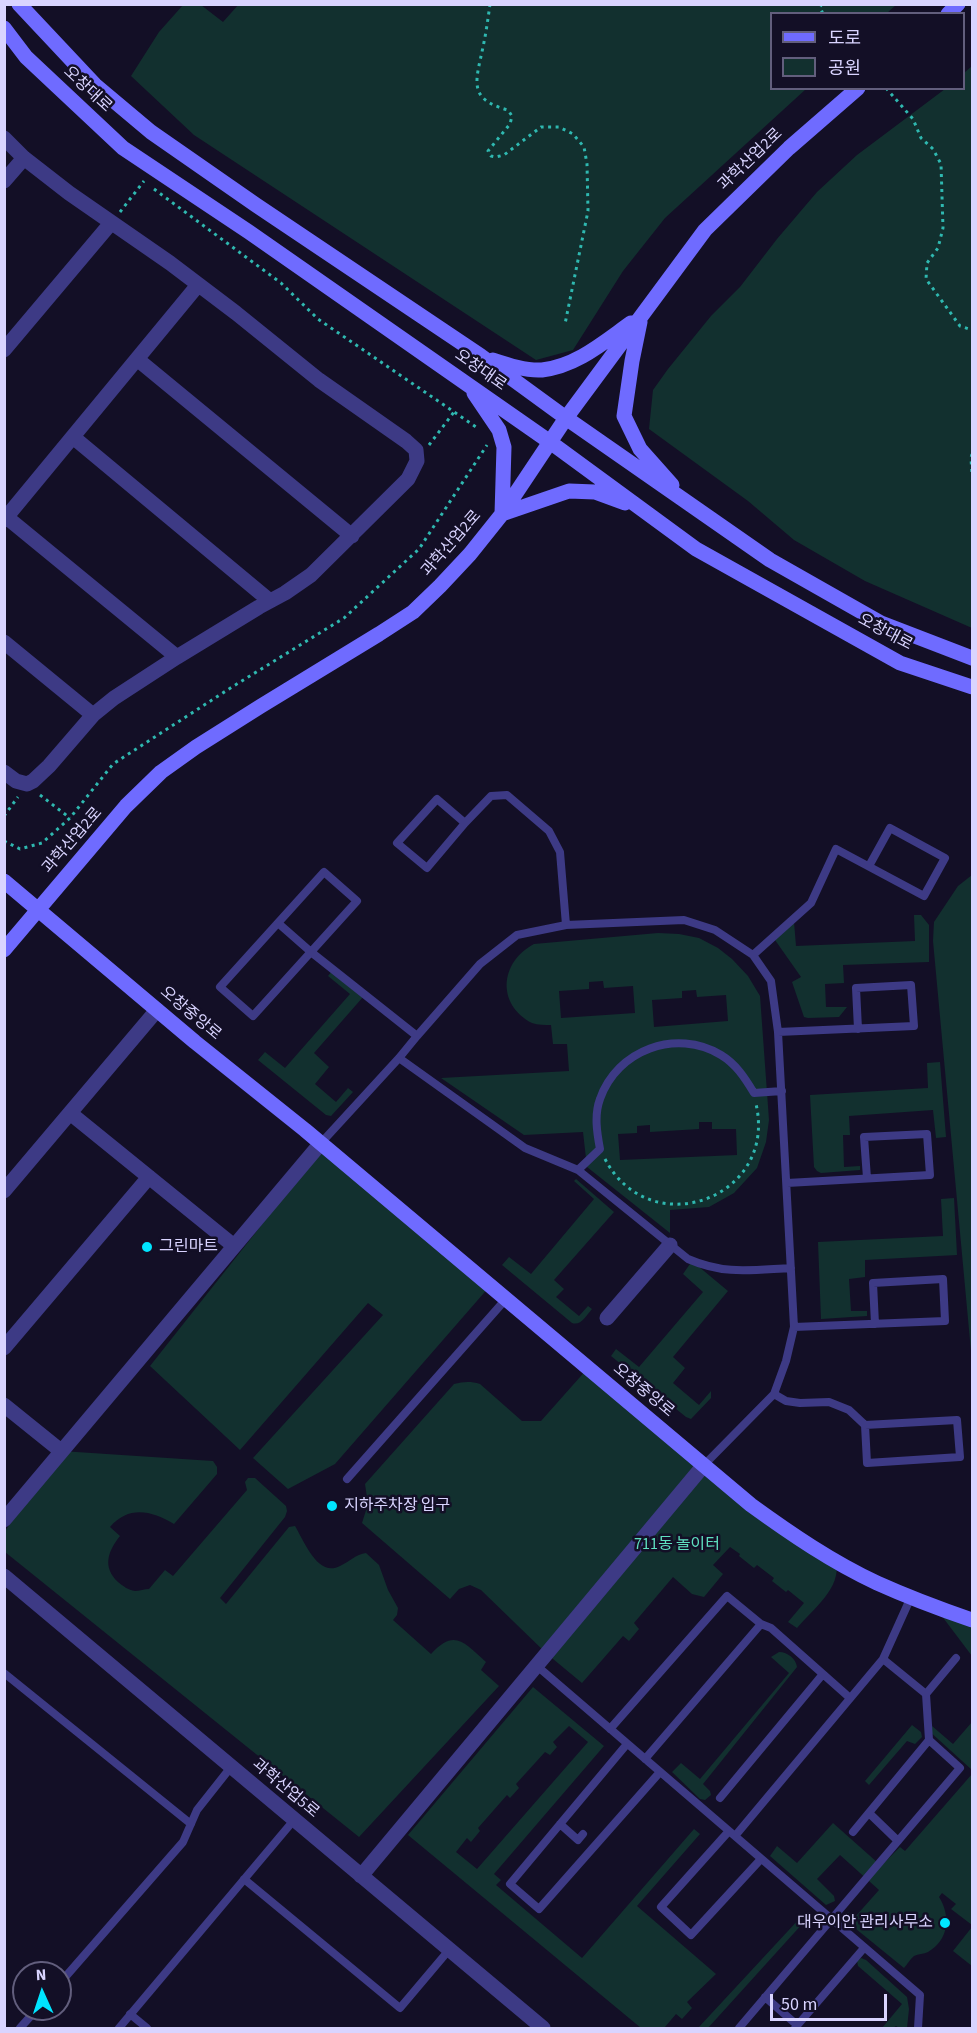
<!DOCTYPE html>
<html>
<head>
<meta charset="utf-8">
<style>
  body { margin:0 }
  #map { position:relative; width:977px; height:2033px; overflow:hidden; background:#130f26; font-family:"Source Sans 3","Noto Sans KR",sans-serif }
  canvas { display:block }
  .frame { position:absolute; inset:0; border:6px solid #d9d4ff; pointer-events:none }
  .legend { position:absolute; left:770px; top:12px; width:195px; height:78px; box-sizing:border-box; background:#130f26; border:2px solid #625e7d; margin:0; padding:8px 10px; list-style:none; font-size:18px; color:#d9d4ff }
  .legend li { display:flex; align-items:center; gap:12px; height:30px }
  .legend b { width:30px; border:2px solid #625e7d }
  .north { position:absolute; left:12px; top:1961px; width:60px; height:60px; box-sizing:border-box; background:#130f26; border:2px solid #625e7d; border-radius:50%; rotate:357deg; font-size:16px; font-weight:700; line-height:24px; text-align:center; color:#d9d4ff }
  .north::after { content:''; display:block; margin:auto; width:21px; height:27px; background:#00e5ff; clip-path:polygon(50% 0,100% 100%,50% 72%,0 100%) }
  .scale { position:absolute; left:770px; top:1994px; width:117px; height:27px; box-sizing:border-box; border:3px solid #d9d4ff; border-top:0; padding-left:8px; font-size:18px; line-height:21px; white-space:nowrap; color:#d9d4ff; -webkit-text-stroke:4px #130f26; paint-order:stroke }
</style>
</head>
<body>
<div id="map">
<canvas width="977" height="2033"></canvas>
<div class="frame"></div>
<ul class="legend">
<li><b style="height:8px;background:#6f6bff"></b>도로</li>
<li><b style="height:16px;background:#12302f"></b>공원</li>
</ul>
<div class="north">N</div>
<div class="scale">50 m</div>
</div>
<script>
const context = document.querySelector('canvas').getContext('2d');
context.lineJoin = 'round';
function fillPath(path, color) { context.fillStyle = color; context.fill(path, 'evenodd'); }
function strokePath(path, color, width, dash) { context.strokeStyle = color; context.lineWidth = width; context.lineCap = dash ? 'butt' : 'round'; context.setLineDash(dash || []); context.stroke(path); }
function label(font, color, halo, rows, align = 'center') {
  context.font = font + ' "Source Sans 3","Noto Sans KR",sans-serif'; context.lineWidth = 5; context.setLineDash([]); context.textBaseline = 'middle'; context.strokeStyle = halo; context.fillStyle = color; for (const [text, x, y, turn = 0] of rows) {
    context.save(); context.translate(x, y); context.rotate((+turn || 0) * Math.PI / 180); context.textAlign = isNaN(turn) ? turn : align; if (halo) context.strokeText(text, 0, 0); context.fillText(text, 0, 0); context.restore();
  }
}
const green = new Path2D(`
  M239 4H896V5L887 13 772 14V88L806 89 665 218 623 271 573 350 536 360 194 135 131 76 159 32 183 5H201L223 22Z
  M972 66V628L865 581 794 540 748 501 649 429 653 390 668 369 711 316 740 287 777 239 817 192 857 155 945 89 964 88V73Z
  M972 875V1362L933 941 934 922 958 886Z
  M914 915H921L929 925V962L843 965 844 983 825 984 826 1007H847L839 1017 808 1018 804 1017 792 982 801 977 775 940 794 922 796 946 915 941Z
  M658 933 679 934 699 938 718 948 732 959 748 976 760 996 769 1120 766 1142 757 1168 734 1193 709 1207 670 1210V1233L587 1167 583 1132 524 1135 441 1078 569 1071 567 1044H553L551 1025C545 1025 538 1025 532 1023 496 1004 500 962 534 944ZM603 981 604 988 633 986 635 1013 561 1018 559 991 589 989V982ZM696 990 697 997 726 995 728 1021 654 1027 652 1000 682 998V991ZM699 1122H712V1129H736L737 1155 620 1160 618 1134 637 1133V1126L650 1125V1132L699 1129Z
  M332 971 363 997 314 1053 329 1067 315 1084 336 1102 348 1088 353 1092 331 1116 326 1115 258 1060 265 1052 285 1068 350 994 328 976Z
  M940 1062 946 1137 936 1138 933 1110 849 1116 850 1135H843L844 1167 860 1166V1170L821 1173 817 1171 814 1167 810 1095 928 1088 927 1063Z
  M321 1143 490 1286 335 1464 288 1489 253 1458 383 1315 368 1303 240 1450 150 1366 260 1227Z
  M576 1179 614 1212 554 1280 564 1289 556 1297 579 1316 588 1306 592 1309C586 1316 581 1326 572 1323L502 1265 509 1257 531 1274 594 1199 574 1181Z
  M954 1198 957 1255 865 1260V1277L849 1279 851 1311H867V1316L821 1319 818 1242 943 1236 941 1199Z
  M692 1261 728 1291 673 1357 685 1368 673 1383 699 1405 711 1391V1398L691 1419 686 1417 611 1356 616 1349 639 1367 703 1292 683 1274Z
  M588 1368 682 1446 836 1561C842 1588 813 1609 797 1628L788 1622 804 1603 788 1590 786 1592 772 1581 774 1578 757 1565 754 1568 739 1556 740 1554 730 1547 713 1565 723 1574 704 1597 692 1594 673 1577 634 1623 639 1629 629 1641 623 1636 582 1683 547 1654 481 1590 470 1585 459 1589 450 1599 362 1523 368 1504 365 1484 454 1384C463 1382 470 1381 480 1384L522 1421H541Z
  M61 1451 213 1461 217 1467V1474L174 1524C152 1511 129 1505 110 1527L120 1536C108 1551 102 1567 118 1582 123 1586 128 1590 135 1591 139 1591 145 1589 149 1589L165 1570 173 1576 247 1490 245 1482 248 1478H255L286 1506 287 1511 285 1517 220 1598 226 1604 289 1527 295 1526C304 1541 318 1578 340 1566 349 1562 356 1554 366 1553L379 1565 388 1590 398 1608 397 1615 393 1620 431 1654C455 1628 464 1643 486 1662L481 1670 499 1686 359 1837 5 1552V1531Z
  M935 1607 972 1620V1656Z
  M779 1652C788 1652 796 1659 797 1667L703 1784 710 1791 711 1795 705 1800 700 1799 672 1772 681 1763 700 1779 789 1673 771 1657Z
  M533 1687 604 1746 494 1874 501 1880 496 1885 582 1958 694 1829 700 1834 637 1906 716 1974 687 2002 692 2008 682 2019 676 2014 665 2027 666 2028H641L408 1835ZM569 1726 588 1742 477 1869 456 1852 467 1838 471 1842 480 1831 478 1828 507 1795 510 1798 519 1788 516 1784 545 1752 550 1755 557 1747 553 1742Z
  M972 1722V1770L928 1730 932 1726 953 1744Z
  M912 1725 921 1732 922 1737 915 1744 907 1741 869 1785 865 1781Z
  M972 1774V1925L951 1909 956 1904 942 1893 939 1897C951 1916 949 1940 928 1952 924 1954 918 1954 914 1956 910 1959 907 1965 904 1968L845 1920 844 1916 848 1912 855 1917 879 1890 840 1855 817 1879 834 1896 835 1901 826 1905 770 1856 777 1846 797 1863 833 1823 878 1863 883 1864 900 1847 905 1851Z
  M800 1918 804 1922 708 2028H698Z
  M972 1927V1966L953 1951Z
  M861 1958 866 1960 907 1997 909 2009 907 2028H899L896 2026 893 2028H882L902 2004 858 1966 857 1961Z`);
const path = new Path2D(`
  M490 4C488 19 486 33 483 47 476 81 467 99 508 110L512 116 510 124 488 151 491 156 496 157 504 155 541 127H559L573 134 584 147 587 164 588 211 565 324
  M822 4 820 7 823 14
  M886 88 913 119 921 138 933 149 941 164 943 228 938 248 927 263 926 279 960 326 972 330
  M154 189 281 283 318 319 479 429
  M120 212 144 181
  M429 445 454 412
  M972 454 971 458 972 474
  M40 795 70 818
  M4 816 18 797
  M4 841 20 849 42 843 70 818 113 764 232 687 344 618 419 549 487 445
  M605 1159C650 1245 778 1198 756 1104`);
const lane = new Path2D(`
  M465 823 437 799 397 843 427 868 465 823 491 796 507 795 549 831 560 852 566 925
  M324 872 357 901 253 1016 220 987Z
  M278 923 311 952 417 1036
  M753 955 811 903 836 849 924 896 945 858 890 828 869 866
  M778 1032 914 1026 911 985 856 988 858 1029
  M399 1058 525 1148 578 1170 688 1259C725 1275 751 1270 791 1268
  M321 1143 399 1058 417 1036 480 964 517 935 566 925 684 920 715 930 753 955 771 981 778 1032 794 1327 786 1361 774 1394 704 1465
  M578 1170 600 1149C597 1133 594 1115 600 1099 617 1050 676 1028 721 1055 736 1064 745 1078 754 1093L782 1091
  M787 1183 930 1175 927 1134 864 1137 867 1178
  M794 1327 945 1321 943 1279 873 1283 875 1324
  M774 1394 786 1401 800 1403 829 1402 849 1410 865 1425 867 1463 960 1457 957 1420 865 1425
  M347 1479 506 1299
  M761 1624 771 1628 850 1698
  M883 1659 926 1694 956 1658
  M537 1666 920 1995 918 2028
  M4 1673 191 1824
  M926 1694 929 1740
  M610 1729 727 1596 761 1624 645 1759
  M627 1744 510 1884 539 1909 660 1772
  M720 1798 823 1674
  M869 1813 898 1841
  M560 1824 578 1840 583 1834
  M729 1831 661 1907 691 1935 761 1859
  M735 1836 883 1659 911 1597
  M244 1879 400 2008 449 1950
  M60 1983 183 1842 197 1810 231 1767
  M765 1997 797 2025
  M130 2014 147 2028
  M20 2028 37 2009
  M119 2028 294 1820
  M739 2028 960 1768 929 1740 853 1832
  M795 2028 864 1948`);
const street = new Path2D(`
  M4 138 24 158 69 193 170 263 236 313 319 380 406 441 416 450 417 461 408 479 311 575 285 593 259 607 177 657 114 698 93 715 49 766 33 781 27 784 16 781 4 772
  M4 181 24 158
  M4 350 111 223
  M137 359 352 536
  M73 437 270 601
  M4 515 177 657
  M4 520 198 285
  M4 642 93 715
  M70 1113 234 1246
  M4 1191 157 1010
  M607 1318 670 1245
  M4 1348 149 1177
  M4 1405 61 1451
  M4 1520 321 1143
  M4 1576 543 2028
  M361 1876 704 1465`);
const secondary = new Path2D(`
  M19 4 95 85 151 132 256 205 481 356 566 418 770 560 881 623 972 658
  M948 14 958 4
  M4 28 26 57 123 148 249 232 550 442 696 549 900 663 972 687
  M640 322 632 361 624 416 640 449 672 485
  M493 360C508 365 526 371 542 370 577 366 604 342 631 323
  M474 393 499 430 504 447 502 514
  M502 514 569 491 595 492 625 503
  M4 881 195 1042 305 1130 751 1505C791 1534 832 1562 877 1583 908 1597 940 1609 972 1620
  M4 950 126 806 161 772 196 747 261 706 379 634 413 612 440 586 470 554 502 514 566 418 705 230 789 148 858 88`);
const markers = [
  [147,1247,6,"#00e5ff"],
  [332,1506,6,"#00e5ff"],
  [945,1923,6,"#00e5ff"]
];
const streetNames = [
  ["오창대로",87,90,43],
  ["과학산업2로",751,160,-44],
  ["오창대로",480,371,35],
  ["과학산업2로",452,544,-49],
  ["오창대로",885,633,28],
  ["과학산업2로",73,841,-49],
  ["오창중앙로",190,1014,40],
  ["오창중앙로",643,1391,40],
  ["과학산업5로",285,1789,40]
];
const poiNames = [
  ["그린마트",159,1247],
  ["지하주차장 입구",344,1506],
  ["대우이안 관리사무소",933,1923,"right"]
];
const parkNames = [
  ["711동 놀이터",677,1545]
];
fillPath(green, '#12302f');
strokePath(path, '#2fb8b0', 3, [3, 4.5]);
strokePath(lane, '#3d3a85', 8);
strokePath(street, '#3d3a85', 15);
strokePath(secondary, '#6f6bff', 15);
for (const [x, y, r, color] of markers) { const dot = new Path2D(); dot.arc(x, y, r, 0, 2 * Math.PI); context.fillStyle = color; context.fill(dot); strokePath(dot, '#130f26', 2); }
label('16px', '#d9d4ff', '#130f26', streetNames);
label('16px', '#d9d4ff', '#130f26', poiNames, 'left');
label('16px', '#5fe0c0', '#130f26', parkNames);
</script>
</body>
</html>
